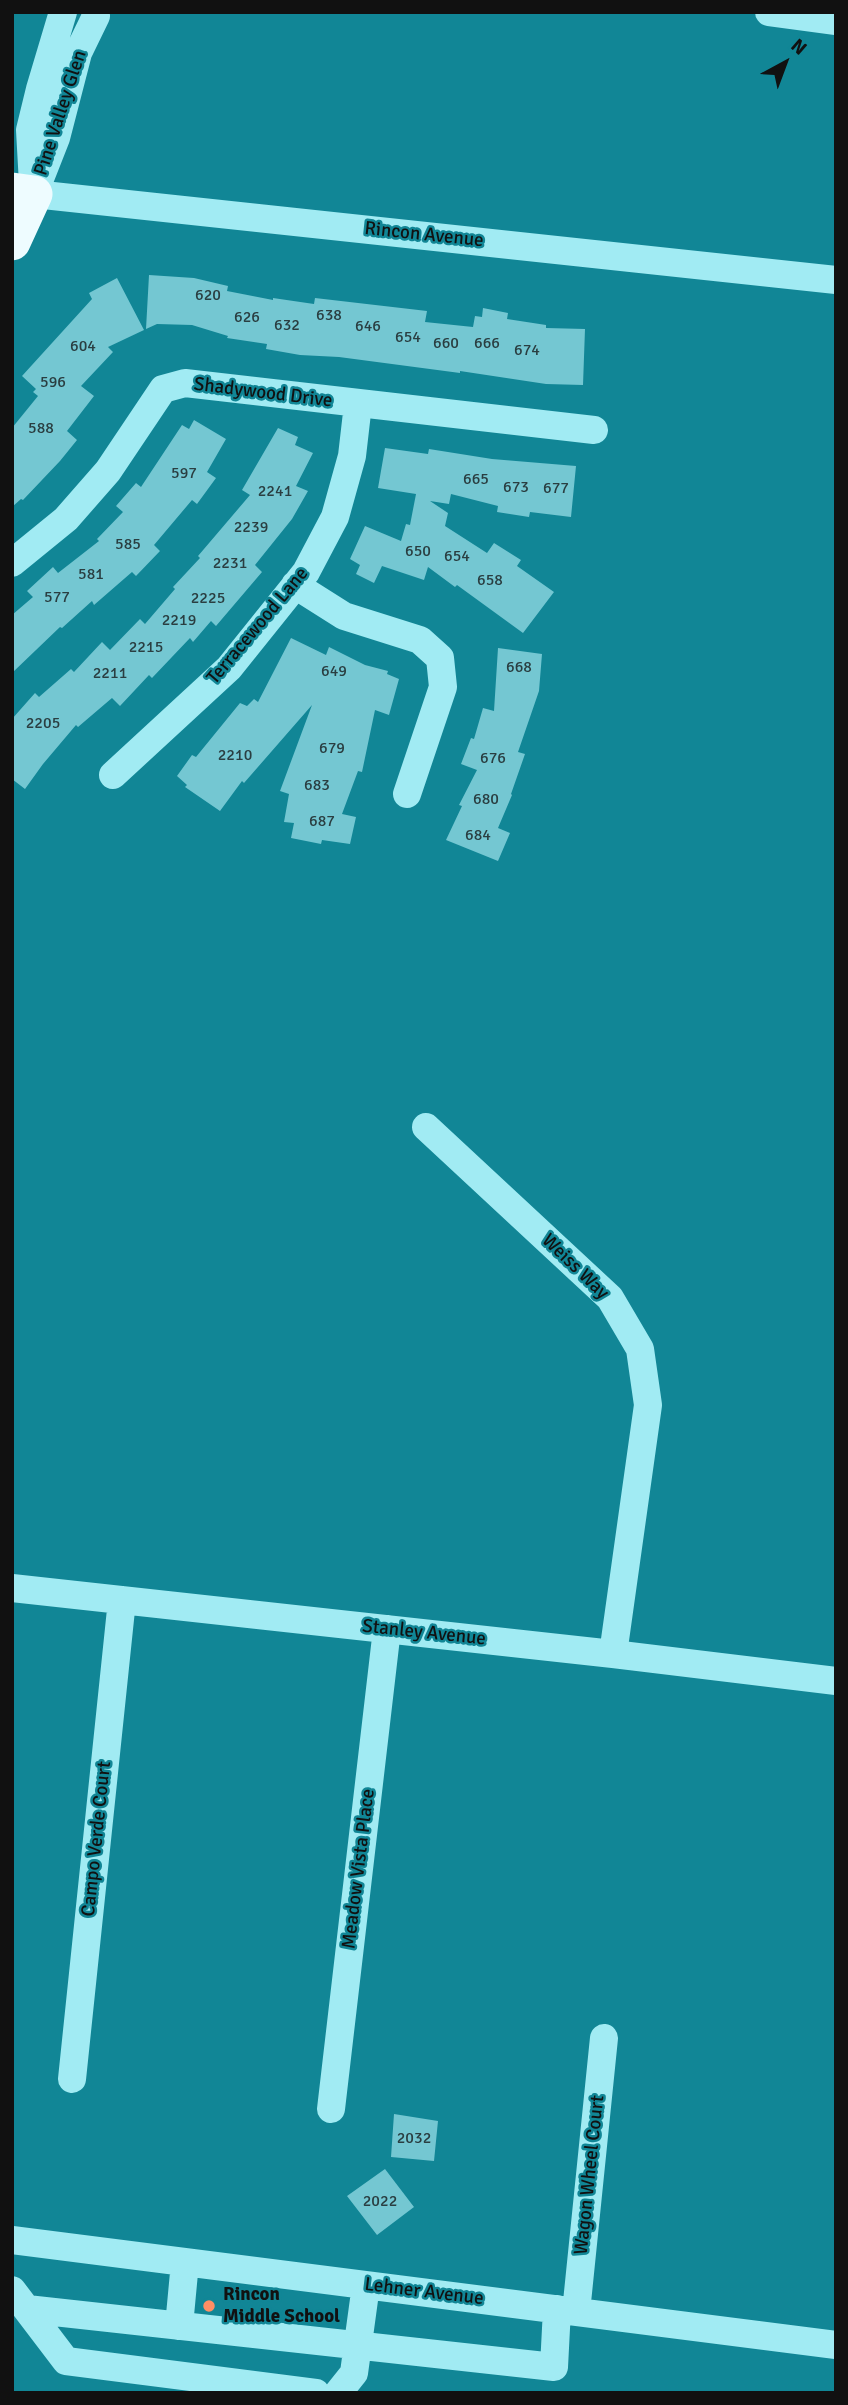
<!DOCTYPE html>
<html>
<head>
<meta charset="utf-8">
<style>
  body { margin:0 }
  #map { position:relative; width:848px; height:2405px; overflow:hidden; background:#118696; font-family:Signika,sans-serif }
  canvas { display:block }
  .frame { position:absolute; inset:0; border:14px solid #111; pointer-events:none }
  .north { position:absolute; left:750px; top:28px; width:70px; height:70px; -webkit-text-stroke:5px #118696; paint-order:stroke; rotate:41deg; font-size:19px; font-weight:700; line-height:28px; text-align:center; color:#111 }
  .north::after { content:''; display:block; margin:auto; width:24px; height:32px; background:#111; clip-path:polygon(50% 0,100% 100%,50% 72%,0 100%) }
</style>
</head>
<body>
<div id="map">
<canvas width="848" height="2405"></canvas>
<div class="frame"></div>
<div class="north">N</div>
</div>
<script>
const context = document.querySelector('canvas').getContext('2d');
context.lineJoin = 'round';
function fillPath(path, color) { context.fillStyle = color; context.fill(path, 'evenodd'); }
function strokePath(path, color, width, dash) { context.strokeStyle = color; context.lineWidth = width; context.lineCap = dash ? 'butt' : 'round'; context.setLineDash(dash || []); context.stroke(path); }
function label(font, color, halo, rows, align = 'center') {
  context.font = font + ' Signika,sans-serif'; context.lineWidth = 5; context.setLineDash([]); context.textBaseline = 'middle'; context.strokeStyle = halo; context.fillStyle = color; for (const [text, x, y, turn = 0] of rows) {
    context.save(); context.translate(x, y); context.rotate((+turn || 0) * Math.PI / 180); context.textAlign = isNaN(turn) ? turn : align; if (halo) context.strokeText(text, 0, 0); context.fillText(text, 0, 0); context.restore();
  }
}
const building = new Path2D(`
  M149 275 194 278 228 286 227 291 273 300V298L314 304 315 298 427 311 425 322 473 327 475 316 482 317 483 308 508 313 507 319 546 325V328L585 329 583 385 546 384 460 371V373L339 357 300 355 266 349 267 344 227 338 228 336 192 325 157 324 146 329Z
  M117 278 144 330 108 347 113 352 81 386 94 396 67 431 77 440 60 461 23 500 21 499 12 507V428L38 396 33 392 36 389 22 376 92 299 89 293Z
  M194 420 226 439 207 472 216 478 197 504 192 500 154 545 160 551 136 576 132 572 94 605 92 601 62 628 60 627 12 673V615L33 597 27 591 53 567 58 573 99 541 97 539 123 512 116 506 136 483 141 487 182 425 189 429Z
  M278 428 298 437 295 445 313 453 296 486 308 491 292 519 255 565 262 572 216 626 211 621 193 642 190 638 152 678 149 675 120 706 112 698 78 727 76 725 43 764 25 789 12 779V719L35 693 39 697 71 669 74 672 102 642 110 650 140 619 145 624 175 589 173 587 200 558 198 556 250 495 242 490Z
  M385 448 428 454 429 449 492 459 576 466 571 517 530 512 529 517 497 512 498 506 451 494 449 504 430 501 448 513 445 526 487 553 494 543 521 560 517 566 554 592 523 633 457 585 455 587 428 567 424 580 382 566 374 583 356 574 360 565 350 559 365 526 401 541 406 524 410 525 416 494 378 488Z
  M291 638 326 655 329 647 365 665 388 671 387 674 399 679 389 715 375 710 362 772 358 771 342 814 356 817 350 844 322 840 321 844 291 838 294 823 284 822 289 794 280 791 312 705 244 783 242 781 220 811 185 787 187 785 177 776 192 755 196 757 240 703 247 706 254 699 258 702Z
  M498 648 542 654 539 691 518 752 525 754 511 794 512 795 498 828 510 833 498 861 446 840 462 806 459 805 477 770 461 764 471 738 474 739 483 708 494 711Z
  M394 2114 438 2121 434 2161 391 2157Z
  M385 2169 414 2207 377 2235 347 2196Z`);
const minor = new Path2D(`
  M769 12 836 21
  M33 184 30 130 40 89 63 12
  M34 194 836 280
  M34 194 56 138 78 53 96 16
  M12 563 66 519 108 471 163 389 185 383 594 430
  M295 585 344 616 420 640 440 658 443 687 407 794
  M113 775 229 668 306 572 335 517 352 456 358 404
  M426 1127 610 1298 640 1349 648 1405 613 1654
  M12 1588 613 1654 836 1681
  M72 2079 122 1600
  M331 2109 387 1629
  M12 2240 836 2345
  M12 2290 66 2361 316 2393
  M27 2309 554 2367 557 2309
  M576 2312 604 2038
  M179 2326 185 2262
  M338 2393 354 2373 366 2285`);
const major = new Path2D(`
  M12 191 34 194 12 242`);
const markers = [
  [209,2306,7,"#ff8e64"]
];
const numberNames = [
  ["620",208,296],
  ["638",329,316],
  ["626",247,318],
  ["632",287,326],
  ["646",368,327],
  ["654",408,338],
  ["660",446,344],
  ["666",487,344],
  ["604",83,347],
  ["674",527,351],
  ["596",53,383],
  ["588",41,429],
  ["597",184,474],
  ["665",476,480],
  ["673",516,488],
  ["677",556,489],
  ["2241",275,492],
  ["2239",251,528],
  ["585",128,545],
  ["650",418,552],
  ["654",457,557],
  ["2231",230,564],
  ["581",91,575],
  ["658",490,581],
  ["577",57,598],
  ["2225",208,599],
  ["2219",179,621],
  ["2215",146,648],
  ["668",519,668],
  ["649",334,672],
  ["2211",110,674],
  ["2205",43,724],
  ["679",332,749],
  ["2210",235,756],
  ["676",493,759],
  ["683",317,786],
  ["680",486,800],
  ["687",322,822],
  ["684",478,836],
  ["2032",414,2139],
  ["2022",380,2202]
];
const streetNames = [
  ["Pine Valley Glen",61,113,-72],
  ["Rincon Avenue",424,235,6],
  ["Shadywood Drive",263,393,7],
  ["Terracewood Lane",258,626,-50],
  ["Weiss Way",575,1267,44],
  ["Stanley Avenue",424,1633,6],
  ["Campo Verde Court",97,1839,-84],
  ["Meadow Vista Place",359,1869,-83],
  ["Wagon Wheel Court",590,2175,-84],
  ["Lehner Avenue",424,2292,7]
];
const poiNames = [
  ["Rincon",223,2295],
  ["Middle School",223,2317]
];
fillPath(building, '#74c7d2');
strokePath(minor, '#a1ebf3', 28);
strokePath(major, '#eefcff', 37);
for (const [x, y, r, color] of markers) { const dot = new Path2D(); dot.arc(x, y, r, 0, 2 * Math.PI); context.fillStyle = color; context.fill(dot); strokePath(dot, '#118696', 2.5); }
label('16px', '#2a3e41', null, numberNames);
label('19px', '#111', '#118696', streetNames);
label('bold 19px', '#111', '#118696', poiNames, 'left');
</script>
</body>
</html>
